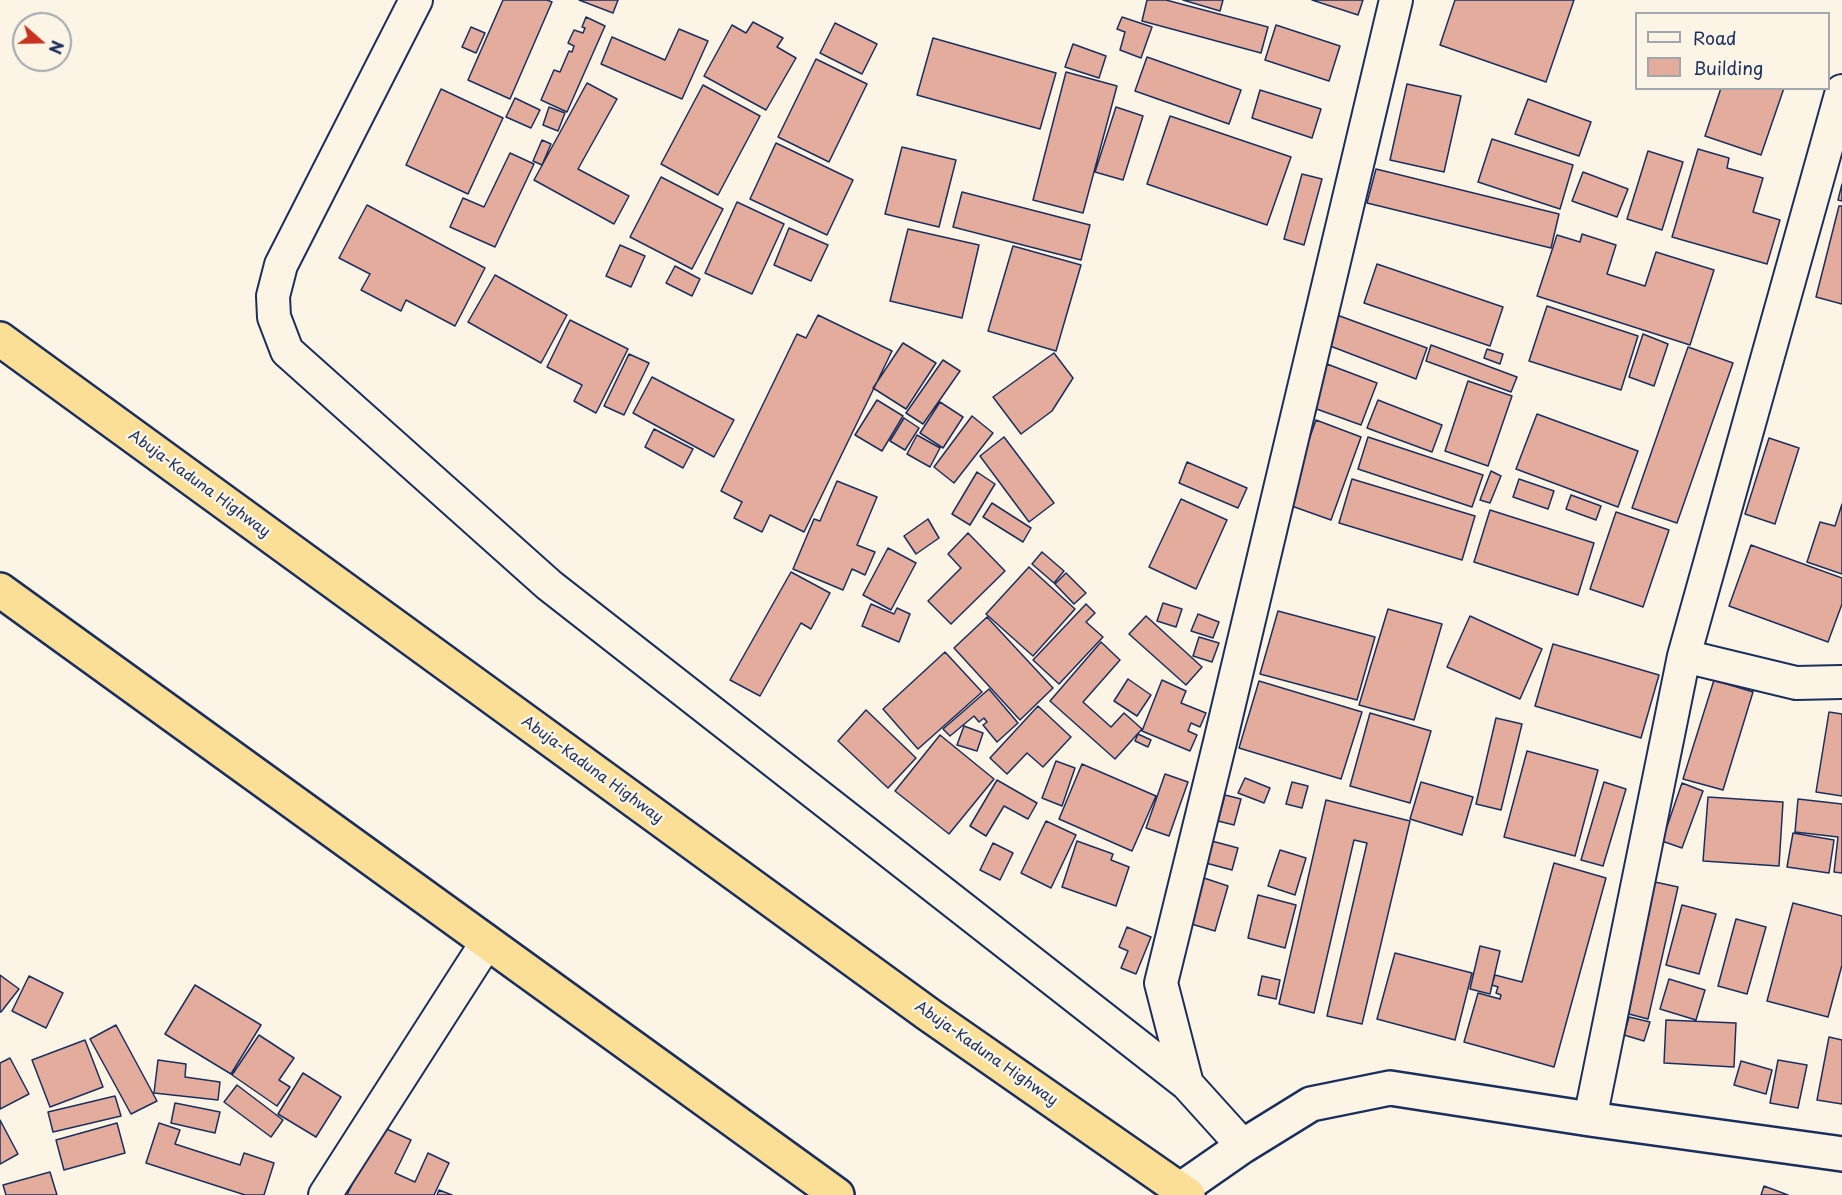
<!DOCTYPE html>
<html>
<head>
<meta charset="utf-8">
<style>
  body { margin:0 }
  #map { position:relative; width:1842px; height:1195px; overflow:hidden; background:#fcf5e5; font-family:"Playpen Sans",sans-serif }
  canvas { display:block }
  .legend { position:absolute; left:1635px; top:12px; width:195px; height:78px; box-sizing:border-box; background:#fcf5e5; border:2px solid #a2a6af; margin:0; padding:8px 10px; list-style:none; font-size:18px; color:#1b2f5e }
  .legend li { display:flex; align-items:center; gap:12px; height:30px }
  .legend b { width:30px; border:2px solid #a2a6af }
  .north { position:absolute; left:12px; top:12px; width:60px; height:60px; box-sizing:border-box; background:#fcf5e5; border:2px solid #a2a6af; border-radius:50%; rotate:110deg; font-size:16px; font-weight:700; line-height:24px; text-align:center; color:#1b2f5e }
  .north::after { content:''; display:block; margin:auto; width:21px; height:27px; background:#c8321e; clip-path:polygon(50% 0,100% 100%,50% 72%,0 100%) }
</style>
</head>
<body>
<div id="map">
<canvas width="1842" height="1195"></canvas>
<ul class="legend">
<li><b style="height:8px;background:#fcf5e5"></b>Road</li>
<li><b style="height:16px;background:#e4ac9d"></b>Building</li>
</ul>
<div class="north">N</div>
</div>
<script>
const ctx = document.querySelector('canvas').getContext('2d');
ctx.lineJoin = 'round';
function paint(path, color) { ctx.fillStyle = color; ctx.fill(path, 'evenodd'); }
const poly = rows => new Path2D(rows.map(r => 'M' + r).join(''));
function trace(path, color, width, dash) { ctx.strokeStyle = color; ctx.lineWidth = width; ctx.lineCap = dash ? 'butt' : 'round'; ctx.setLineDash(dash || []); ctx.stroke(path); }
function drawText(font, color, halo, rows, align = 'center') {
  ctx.font = font + ' "Playpen Sans",sans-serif'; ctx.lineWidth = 5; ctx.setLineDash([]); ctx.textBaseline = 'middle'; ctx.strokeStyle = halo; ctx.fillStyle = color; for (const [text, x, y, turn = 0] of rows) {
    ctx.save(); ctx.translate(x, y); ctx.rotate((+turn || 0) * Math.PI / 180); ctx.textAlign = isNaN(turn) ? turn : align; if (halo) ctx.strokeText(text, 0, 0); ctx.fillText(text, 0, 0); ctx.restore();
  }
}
const building = poly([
  [503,0,547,0,552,2,510,99,468,80,503,0],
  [579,0,618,0,613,13,579,0],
  [1147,0,1166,0,1268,27,1261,53,1142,21,1147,0],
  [1183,0,1223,0,1220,11,1183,0],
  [1312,0,1363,0,1358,15,1312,0],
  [1455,0,1574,0,1546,82,1440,45,1455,0],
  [586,17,605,26,567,112,541,100,554,70,560,72,569,51,572,52,574,46,568,43,574,30,583,33,585,28,582,27,586,17],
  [1122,17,1152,27,1141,58,1120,50,1125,32,1117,29,1122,17],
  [753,22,783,38,777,47,796,58,766,110,704,76,732,25,746,33,753,22],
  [835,23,877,44,862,74,820,53,835,23],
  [1276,25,1340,46,1329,81,1265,60,1276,25],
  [471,27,485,33,476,53,462,47,471,27],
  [679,29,708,41,682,99,601,64,612,37,665,60,679,29],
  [933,38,1056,73,1040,129,917,95,933,38],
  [1073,44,1106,56,1099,78,1065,67,1073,44],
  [1147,57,1241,90,1229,124,1135,91,1147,57],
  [816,59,867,84,829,162,778,137,816,59],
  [1066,72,1117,86,1083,213,1033,200,1066,72],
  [587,83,617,99,578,169,629,196,614,224,534,180,587,83],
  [1407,84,1461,96,1444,172,1390,160,1407,84],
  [703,85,760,116,718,195,661,164,703,85],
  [1721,88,1784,88,1761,155,1705,136,1721,88],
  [441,89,503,118,468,194,406,165,441,89],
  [1260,90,1321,109,1312,138,1252,118,1260,90],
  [515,98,540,110,531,128,506,117,515,98],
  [1528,99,1591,122,1579,156,1515,134,1528,99],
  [549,107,565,113,558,131,543,125,549,107],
  [1116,107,1143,116,1123,180,1095,172,1116,107],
  [1170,116,1291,157,1267,225,1147,184,1170,116],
  [1492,139,1573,165,1560,209,1478,182,1492,139],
  [542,140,551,144,542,165,533,161,542,140],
  [776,143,853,180,827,235,750,199,776,143],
  [902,147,956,160,939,227,885,214,902,147],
  [1698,149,1729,158,1727,168,1763,178,1753,212,1780,220,1767,264,1672,237,1698,149],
  [1648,151,1683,162,1662,230,1627,219,1648,151],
  [510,153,534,164,495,247,450,227,463,198,484,207,510,153],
  [1376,169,1559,214,1551,248,1367,203,1376,169],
  [1583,172,1628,189,1617,217,1572,201,1583,172],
  [1302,174,1322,179,1304,245,1284,239,1302,174],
  [661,177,723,209,692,269,630,237,661,177],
  [1842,184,1842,201,1838,200,1842,184],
  [962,192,1090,225,1081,260,953,227,962,192],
  [737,202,784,224,752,294,705,273,737,202],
  [367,205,485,268,455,326,406,300,401,311,361,290,370,274,339,258,367,205],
  [1839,206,1842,206,1842,304,1816,297,1839,206],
  [789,228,828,245,811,281,774,265,789,228],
  [908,229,979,245,962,318,890,301,908,229],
  [1582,234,1616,245,1607,274,1645,286,1656,252,1714,270,1690,345,1537,296,1557,235,1580,242,1582,234],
  [620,245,645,256,631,287,606,276,620,245],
  [1013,246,1081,265,1056,351,988,331,1013,246],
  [1377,264,1503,307,1490,346,1364,303,1377,264],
  [675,266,700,279,692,296,666,283,675,266],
  [495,275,567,315,541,363,468,322,495,275],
  [1547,306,1638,336,1621,390,1529,361,1547,306],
  [818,315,892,351,804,532,770,515,762,532,734,518,742,502,721,491,797,334,806,338,818,315],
  [1337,315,1427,348,1416,379,1325,344,1337,315],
  [570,320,628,349,596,413,574,401,582,385,547,367,570,320],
  [1643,334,1668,344,1654,386,1629,377,1643,334],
  [903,343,936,363,906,409,873,388,903,343],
  [1431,345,1517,377,1511,392,1426,361,1431,345],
  [1688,347,1733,363,1677,523,1632,508,1688,347],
  [1487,349,1503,354,1500,364,1484,358,1487,349],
  [1054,353,1073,378,1052,411,1021,434,993,397,1054,353],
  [629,354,649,363,624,415,604,406,629,354],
  [943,360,960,371,923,424,906,413,943,360],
  [1327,364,1377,383,1361,425,1311,407,1327,364],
  [652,377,734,420,714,457,633,413,652,377],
  [1468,381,1512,396,1488,466,1445,451,1468,381],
  [877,400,903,416,882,451,855,435,877,400],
  [1378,400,1442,425,1432,452,1367,428,1378,400],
  [940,402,963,417,943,448,920,433,940,402],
  [1537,414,1638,451,1618,507,1516,469,1537,414],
  [972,416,993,433,954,483,934,467,972,416],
  [904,418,919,428,905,450,890,441,904,418],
  [1316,420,1361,437,1331,520,1286,504,1316,420],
  [654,429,693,449,683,468,645,447,654,429],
  [917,435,940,448,930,467,907,454,917,435],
  [1004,437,1054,503,1029,522,980,456,1004,437],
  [1368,437,1483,475,1472,507,1358,469,1368,437],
  [1769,438,1799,448,1775,524,1745,514,1769,438],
  [1187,462,1247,488,1238,508,1179,483,1187,462],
  [1491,471,1501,476,1490,503,1480,500,1491,471],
  [977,472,995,484,970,525,952,514,977,472],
  [1352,479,1475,516,1462,560,1339,523,1352,479],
  [1519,479,1554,491,1548,509,1513,497,1519,479],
  [837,481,877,497,857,545,875,552,865,575,852,569,843,590,793,569,814,519,820,521,837,481],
  [1571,495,1601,506,1596,520,1566,509,1571,495],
  [1181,499,1227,520,1196,589,1149,567,1181,499],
  [992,503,1031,528,1023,542,983,517,992,503],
  [1842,504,1842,574,1807,562,1820,522,1835,526,1842,504],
  [1490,510,1594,543,1578,595,1474,562,1490,510],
  [1616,512,1669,530,1643,607,1590,589,1616,512],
  [928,519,939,538,916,554,904,536,928,519],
  [968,533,1005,571,951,624,928,601,961,568,948,554,968,533],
  [1751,545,1842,578,1842,604,1828,642,1729,606,1751,545],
  [888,548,916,563,891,610,863,595,888,548],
  [1042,552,1064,571,1054,583,1032,564,1042,552],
  [1029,567,1075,609,1033,656,986,614,1029,567],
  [791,572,830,593,811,629,801,623,760,696,730,680,791,572],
  [1066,573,1086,593,1074,604,1055,584,1066,573],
  [1163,603,1182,609,1176,627,1157,621,1163,603],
  [871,604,894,614,897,608,910,614,899,642,862,626,871,604],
  [1086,604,1095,613,1086,622,1103,637,1059,684,1033,660,1086,604],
  [1388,609,1442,624,1414,720,1359,705,1388,609],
  [1278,611,1375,637,1357,700,1260,674,1278,611],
  [1198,614,1219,622,1213,638,1191,631,1198,614],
  [1146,616,1202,667,1186,685,1129,634,1146,616],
  [1470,616,1542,649,1520,699,1447,667,1470,616],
  [987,617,1053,688,1020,720,954,648,987,617],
  [1199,637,1219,643,1212,662,1193,656,1199,637],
  [1101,642,1120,660,1083,702,1111,727,1124,713,1142,729,1115,759,1050,701,1101,642],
  [1553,644,1659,675,1641,738,1535,706,1553,644],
  [945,652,982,692,918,749,883,709,945,652],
  [1128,679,1151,695,1137,716,1114,701,1128,679],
  [1162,680,1186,691,1181,703,1206,713,1200,727,1191,723,1188,731,1197,735,1190,751,1142,731,1162,680],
  [1714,680,1753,692,1723,790,1683,779,1714,680],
  [1259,681,1362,712,1341,779,1239,748,1259,681],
  [989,689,1018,723,997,742,983,725,987,722,984,718,979,722,974,716,950,736,943,729,989,689],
  [1038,706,1071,737,1043,767,1027,753,1007,774,990,758,1038,706],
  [866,710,916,758,888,788,838,741,866,710],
  [1829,712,1842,714,1842,796,1816,792,1829,712],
  [1370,713,1431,731,1410,803,1350,786,1370,713],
  [1496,718,1522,724,1501,810,1476,804,1496,718],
  [964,726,983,733,977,751,957,745,964,726],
  [1138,734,1151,740,1148,747,1135,741,1138,734],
  [940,735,994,779,949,834,895,791,940,735],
  [1527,751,1598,770,1575,856,1504,837,1527,751],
  [1056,761,1075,768,1062,806,1042,798,1056,761],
  [1082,764,1156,796,1132,851,1059,819,1082,764],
  [1165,774,1188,782,1169,836,1146,828,1165,774],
  [1245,778,1270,788,1264,803,1238,793,1245,778],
  [997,780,1037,803,1028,819,1004,806,986,836,970,826,997,780],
  [1292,782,1308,786,1302,808,1286,804,1292,782],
  [1421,782,1473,797,1462,835,1410,819,1421,782],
  [1604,782,1626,789,1603,866,1581,860,1604,782],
  [1682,783,1703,791,1682,848,1662,841,1682,783],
  [1225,795,1241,799,1234,825,1218,821,1225,795],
  [1708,797,1783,802,1779,866,1703,861,1708,797],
  [1798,799,1842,804,1842,873,1834,872,1838,837,1795,832,1798,799],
  [1326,800,1410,821,1362,1024,1327,1016,1367,843,1354,840,1314,1013,1279,1004,1326,800],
  [1046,821,1076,835,1051,888,1021,873,1046,821],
  [1793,833,1834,840,1829,873,1787,867,1793,833],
  [1208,840,1238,848,1232,870,1202,862,1208,840],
  [1077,841,1113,854,1111,860,1129,867,1116,906,1062,887,1077,841],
  [993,843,1013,853,1000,880,980,870,993,843],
  [1280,850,1306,858,1295,895,1268,886,1280,850],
  [1554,863,1606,878,1554,1067,1464,1042,1478,993,1500,999,1501,995,1496,993,1498,987,1492,985,1495,975,1522,982,1554,863],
  [1201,877,1228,886,1215,931,1188,923,1201,877],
  [1655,882,1678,887,1648,1019,1625,1013,1655,882],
  [1258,895,1296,905,1285,948,1248,938,1258,895],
  [1793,903,1842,916,1842,965,1828,1017,1767,1001,1793,903],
  [1682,905,1716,914,1699,974,1666,965,1682,905],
  [1736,919,1766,927,1747,994,1718,986,1736,919],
  [1127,927,1151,937,1136,974,1121,968,1128,951,1119,947,1127,927],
  [1480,946,1500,951,1490,994,1470,989,1480,946],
  [1395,953,1472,973,1455,1040,1377,1019,1395,953],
  [0,975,19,989,1,1012,0,1012,0,975],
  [29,976,63,993,46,1028,12,1011,29,976],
  [1262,976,1280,980,1276,999,1258,995,1262,976],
  [1669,979,1705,990,1696,1020,1660,1009,1669,979],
  [195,985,261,1025,231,1074,165,1034,195,985],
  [1629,1017,1650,1022,1644,1041,1624,1035,1629,1017],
  [1666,1020,1736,1023,1734,1067,1664,1063,1666,1020],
  [116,1025,157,1101,131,1114,90,1039,116,1025],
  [259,1035,294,1058,279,1080,290,1087,277,1106,232,1075,259,1035],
  [1829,1037,1842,1040,1842,1104,1817,1100,1829,1037],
  [85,1040,103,1087,50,1107,32,1060,85,1040],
  [10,1058,29,1094,0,1109,0,1063,10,1058],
  [158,1060,186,1064,185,1077,220,1082,218,1100,154,1093,158,1060],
  [1778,1060,1807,1065,1798,1108,1770,1103,1778,1060],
  [1741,1061,1772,1070,1766,1094,1734,1085,1741,1061],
  [303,1073,341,1097,316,1137,278,1114,303,1073],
  [237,1085,283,1120,271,1137,224,1102,237,1085],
  [115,1096,121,1116,53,1132,48,1112,115,1096],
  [175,1103,220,1112,215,1133,171,1123,175,1103],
  [0,1120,18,1154,0,1164,0,1120],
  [117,1123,125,1153,64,1170,56,1140,117,1123],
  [159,1123,180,1130,175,1144,240,1165,244,1153,274,1163,264,1195,245,1195,146,1163,159,1123],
  [380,1126,411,1140,395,1173,415,1182,428,1153,449,1163,434,1195,347,1195,380,1126],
  [50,1172,57,1195,6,1195,3,1185,50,1172],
  [1764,1186,1788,1195,1761,1195,1764,1186],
  [439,1190,452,1195,437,1195,439,1190]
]);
paint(building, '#e4ac9d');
trace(building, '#1b2f5e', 1.5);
const street = poly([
  [416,0,281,265,273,296,274,317,287,351,549,585,1187,1084,1243,1146],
  [1684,656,1796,683,1842,682],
  [1187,1084,1161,983,1220,742,1396,0],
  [1590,1119,1684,656,1842,91],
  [325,1195,487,942]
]);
const secondary = poly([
  [1181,1189,1243,1146,1311,1104,1390,1088,1590,1119,1842,1154]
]);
const highway = poly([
  [0,339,928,1014,1188,1195],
  [0,590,837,1195]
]);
trace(street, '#1b2f5e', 36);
trace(secondary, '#1b2f5e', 38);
trace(highway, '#1b2f5e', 38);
trace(street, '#fcf5e5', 32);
trace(secondary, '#fcf5e5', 33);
trace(highway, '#fbdf96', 33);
drawText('15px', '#1b2f5e', '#fcf5e5', [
  ["Abuja-Kaduna Highway",199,484,36],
  ["Abuja-Kaduna Highway",592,770,36],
  ["Abuja-Kaduna Highway",986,1054,35]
]);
</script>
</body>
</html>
